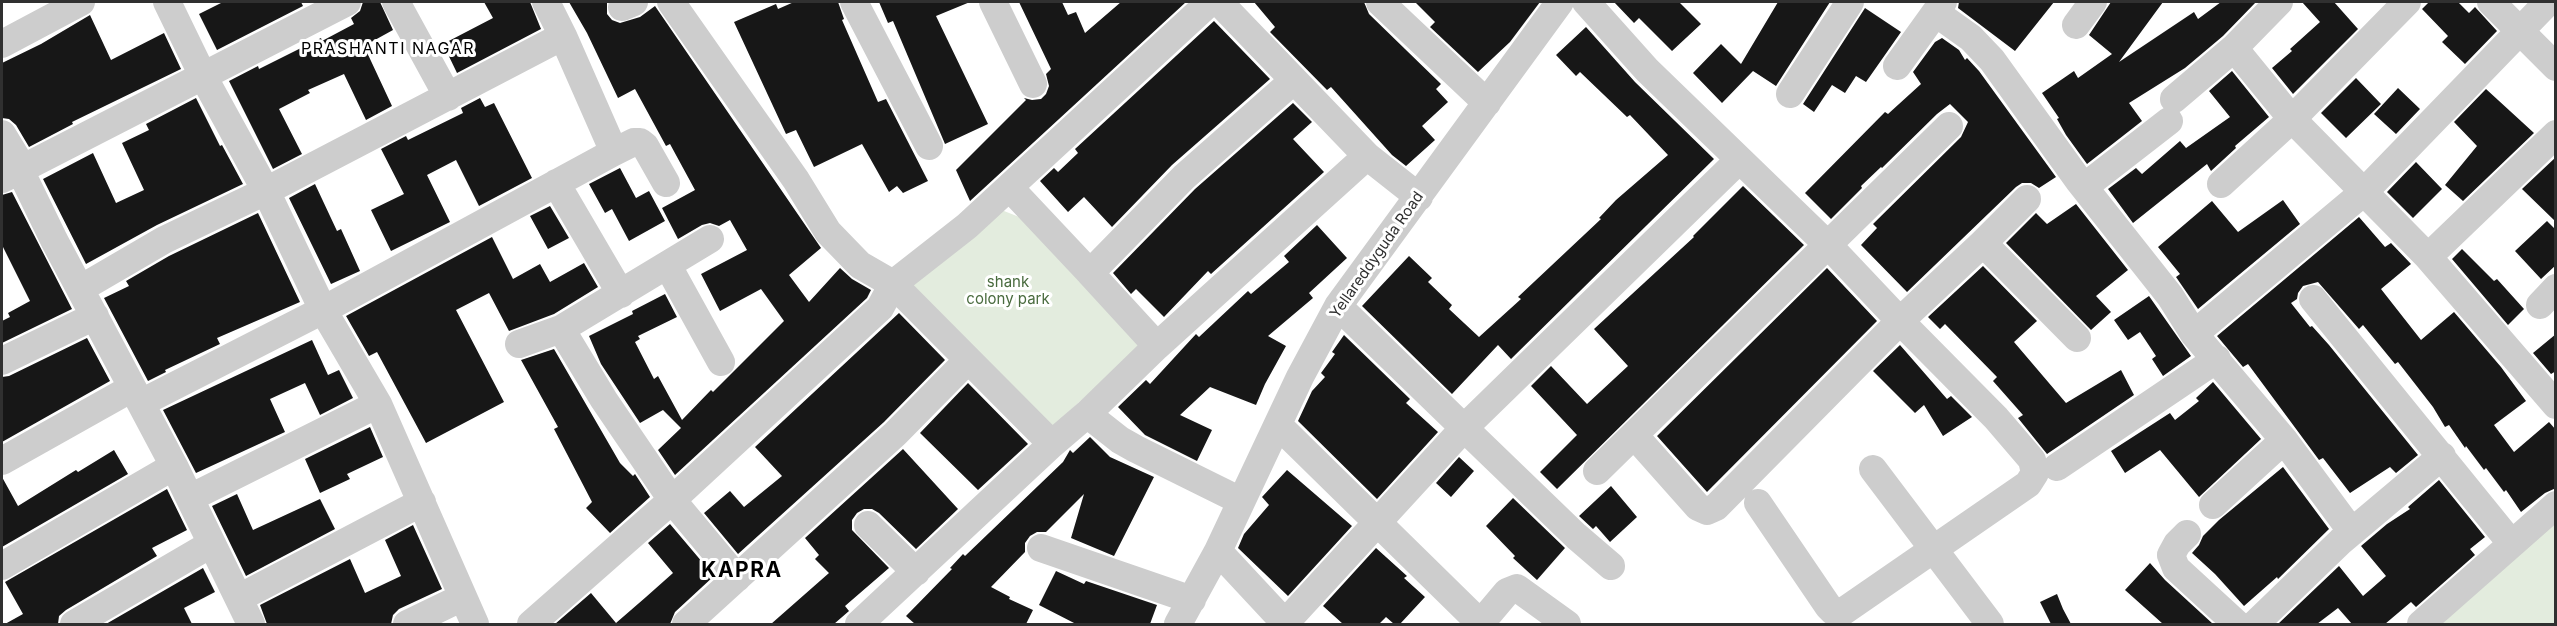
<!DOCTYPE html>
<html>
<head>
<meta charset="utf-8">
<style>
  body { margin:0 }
  #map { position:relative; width:2557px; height:626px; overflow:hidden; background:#fff; font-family:Inter,sans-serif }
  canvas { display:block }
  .frame { position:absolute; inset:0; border:3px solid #303030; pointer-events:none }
</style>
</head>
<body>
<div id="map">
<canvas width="2557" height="626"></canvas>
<div class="frame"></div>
</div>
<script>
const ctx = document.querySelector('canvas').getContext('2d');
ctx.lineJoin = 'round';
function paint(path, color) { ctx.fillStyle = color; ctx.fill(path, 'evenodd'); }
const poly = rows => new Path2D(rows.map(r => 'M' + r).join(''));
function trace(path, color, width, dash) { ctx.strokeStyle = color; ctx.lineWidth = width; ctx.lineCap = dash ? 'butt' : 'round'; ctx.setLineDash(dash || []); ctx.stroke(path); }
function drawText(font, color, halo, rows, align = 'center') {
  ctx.font = font + ' Inter,sans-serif'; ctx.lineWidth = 6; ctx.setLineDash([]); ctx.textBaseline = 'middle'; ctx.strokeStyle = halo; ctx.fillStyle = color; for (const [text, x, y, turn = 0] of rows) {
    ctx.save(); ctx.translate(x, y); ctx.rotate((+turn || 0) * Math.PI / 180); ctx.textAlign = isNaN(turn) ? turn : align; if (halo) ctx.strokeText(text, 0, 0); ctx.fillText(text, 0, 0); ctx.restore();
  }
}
paint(poly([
  [999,209,1047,228,1150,338,1053,426,893,284],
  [2555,516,2555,624,2442,624]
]), '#e3ecde');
paint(poly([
  [223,2,301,2,303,6,217,50,199,14],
  [363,2,380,2,393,30,364,46,392,106,366,120,344,74,308,90,310,93,279,109,302,154,273,169,229,81,258,66,259,69,321,38,322,41,354,24,351,18,360,11],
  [484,2,530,2,541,29,457,73,443,44,493,18],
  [569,2,607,2,607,14,612,20,620,23,640,17,655,6,821,248,789,275,809,302,840,268,852,279,871,290,867,298,675,475,658,450,681,428,663,410,640,423,601,364,589,336,633,314,632,311,665,294,677,317,638,336,640,339,635,342,654,379,658,376,682,420,711,390,713,392,784,321,761,289,720,311,701,274,747,250,730,220,719,226,710,223,702,225,678,239,662,208,695,190,670,144,666,146,635,89,618,98,587,33],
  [794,2,838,2,844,19,842,20,878,102,886,99,928,181,903,193,897,186,889,192,862,144,814,167,796,130,786,134,734,22,776,4,778,9],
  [879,2,970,2,936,16,988,124,945,144,893,21,888,23],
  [1019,2,1062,2,1068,15,1076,12,1085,33,1121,2,1186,2,970,201,956,170,1026,100,1024,98,1032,100,1041,99,1046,94,1049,86,1046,74,1051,69],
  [1254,2,1364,2,1369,14,1441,84,1436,89,1448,102,1422,126,1435,140,1406,166,1392,155,1331,87,1327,90,1270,32,1275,27],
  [1415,2,1540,2,1510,42,1478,72,1430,27,1435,22],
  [1614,2,1679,2,1701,24,1672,51,1639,18,1634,23],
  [1778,2,1830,2,1776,86,1753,71,1722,103,1693,73,1721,44,1741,64],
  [1959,2,2054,2,2015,51,1958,8],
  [2111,2,2163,2,2119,62,2194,12,2198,19,2221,2,2256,2,2223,36,2185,68,2129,103,2142,121,2087,164,2066,135,2057,119,2059,118,2042,93,2074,71,2078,78,2112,54,2089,35],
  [2302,2,2334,2,2358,29,2293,94,2272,68,2292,51,2290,49,2320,22],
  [2429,2,2458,2,2469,13,2475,7,2497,31,2465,64,2442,42,2448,36,2422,9],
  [1865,8,1901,32,1866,82,1856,76,1845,93,1832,85,1814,112,1803,104],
  [90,15,111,60,164,33,181,69,72,122,73,124,29,147,16,125,9,119,2,118,2,63,41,44],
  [1214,21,1270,79,1172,165,1112,227,1084,197,1068,212,1040,181,1054,168,1058,172,1078,153,1075,149],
  [1586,27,1635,82,1714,159,1511,359,1498,345,1452,394,1362,306,1409,256,1432,278,1428,282,1452,305,1449,309,1479,337,1521,299,1518,297,1601,219,1599,218,1616,200,1668,155,1630,115,1627,117,1580,72,1576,76,1556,55],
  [1942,38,1959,50,1965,60,1967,58,1979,71,2056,177,2039,188,2031,183,2022,183,2016,187,1907,292,1861,245,1877,228,1873,224,1961,137,1968,122,1950,104,1937,114,1882,168,1881,167,1861,186,1862,188,1831,219,1805,193,1885,112,1888,114,1921,84,1913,72,1935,42],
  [2232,71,2269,117,2235,146,2236,148,2211,171,2207,164,2133,223,2108,189,2136,168,2142,174,2180,141,2186,148,2230,117,2209,91],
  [2356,78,2381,104,2346,138,2321,113],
  [2398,88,2420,109,2396,134,2374,114],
  [2486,89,2534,133,2463,201,2445,185,2477,146,2454,122],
  [196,98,220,146,222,145,243,184,157,225,86,264,43,179,93,153,116,203,144,190,122,143,149,130,146,124],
  [480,98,485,107,494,103,532,178,479,206,456,160,427,175,450,222,391,251,371,210,404,194,381,149,406,136,408,140,463,113,461,108],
  [1293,103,1312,122,1293,139,1324,172,1211,274,1208,271,1164,317,1136,289,1131,294,1113,273,1195,189],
  [2556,157,2556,222,2522,189],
  [2416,162,2442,189,2413,218,2387,192],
  [620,168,636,198,649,191,665,221,629,241,612,209,605,213,589,184],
  [315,184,337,231,341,229,360,271,331,284,289,198],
  [1743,186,1804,245,1557,489,1540,472,1577,435,1531,386,1551,366,1587,404,1628,366,1594,329,1694,237,1693,236],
  [12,192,72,309,2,343,2,321,10,317,8,313,30,301,2,245,2,195],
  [2283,200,2300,224,2198,309,2176,277,2180,274,2158,247,2212,201,2238,232],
  [2076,204,2128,270,2096,296,2111,312,2091,330,2006,243,2036,213,2047,224],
  [550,206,569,238,548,249,530,216],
  [258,213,300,302,217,338,220,344,165,370,166,372,148,381,104,298,129,286,126,281,169,256],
  [2359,217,2385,247,2391,243,2411,264,2381,289,2421,340,2454,312,2501,367,2526,401,2494,425,2514,452,2549,422,2556,430,2556,488,2545,493,2521,512,2506,490,2504,492,2486,468,2484,470,2466,446,2465,448,2449,425,2445,427,2433,407,2398,362,2395,364,2363,325,2359,329,2318,282,2303,286,2298,293,2297,299,2291,303,2310,327,2312,326,2329,345,2418,455,2396,473,2390,467,2350,493,2323,458,2319,460,2248,364,2243,367,2217,336],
  [2547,221,2556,230,2556,265,2541,279,2515,251],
  [1317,225,1347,258,1309,293,1313,298,1268,336,1286,346,1265,384,1256,405,1210,387,1180,415,1212,430,1197,461,1145,435,1118,407,1146,380,1150,384,1196,334,1199,337,1248,291,1251,294,1289,262,1284,256],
  [492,237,513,279,540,264,550,282,584,263,598,287,554,314,509,331,489,293,456,310,504,402,426,443,377,352,369,356,346,316],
  [2462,249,2494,281,2497,279,2524,309,2508,325,2452,259],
  [1983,266,2037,321,2014,342,2066,403,2121,370,2134,395,2047,454,2018,418,2023,415,1993,381,1997,377,1945,324,1940,329,1928,317],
  [1827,268,1877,321,1707,492,1657,436],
  [2149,296,2191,356,2163,376,2152,359,2156,356,2140,332,2128,340,2114,320],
  [899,313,945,360,884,422,738,554,704,513,730,491,744,507,782,476,755,447],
  [2556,334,2556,371,2551,374,2533,353],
  [1344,335,1410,399,1406,403,1438,432,1377,499,1298,421,1312,391,1325,377,1321,373,1335,354,1332,352],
  [87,338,110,381,2,442,2,377,9,376],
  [312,340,328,375,339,370,353,398,320,415,305,383,270,399,285,432,196,473,163,410],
  [1900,345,1947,399,1951,396,1972,417,1943,436,1924,405,1915,413,1873,371],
  [554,349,620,463,633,476,635,474,650,497,610,533,586,508,592,502,554,429,558,427,521,360],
  [2213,382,2261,439,2199,497,2160,450,2125,473,2111,451,2170,413,2175,420,2199,401,2196,398],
  [968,383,1028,444,978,490,920,433],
  [370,427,383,457,347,474,350,479,320,493,305,459],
  [1090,437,1110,457,1154,477,1114,556,1071,538,1084,494,1046,532,1037,532,1030,536,1025,543,1025,552,991,587,1010,597,1009,599,1033,610,1026,624,915,624,906,616,952,569,950,568,963,554,965,556,1063,462,1070,450,1073,453],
  [903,449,958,509,916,549,879,513,872,509,864,509,857,513,852,520,852,530,889,568,845,606,849,611,834,624,771,624,829,573,815,559,819,555,805,538],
  [114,450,128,474,2,547,2,477,18,506,76,470,78,472],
  [1459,457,1474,471,1451,497,1436,483],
  [2283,467,2329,529,2278,579,2277,577,2244,606,2215,574,2192,553,2199,545,2203,536,2219,520],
  [1287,470,1352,526,1288,596,1238,548,1244,534,1269,505,1262,497],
  [2439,480,2485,537,2470,549,2475,555,2416,607,2411,602,2385,624,2352,624,2338,608,2317,624,2278,624,2339,566,2363,596,2386,576,2361,546,2387,524,2410,509,2408,507],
  [1611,486,1637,517,1610,542,1596,526,1593,529,1579,516],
  [167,489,187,530,152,548,157,556,66,610,59,616,58,624,5,624,23,614,5,582],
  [237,494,253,530,320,499,335,529,246,576,212,506],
  [1513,498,1565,548,1537,580,1513,558,1515,556,1486,526],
  [670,524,714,576,675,612,670,624,555,624,591,593,616,623,646,597,673,573,648,543],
  [413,525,442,589,399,609,393,615,391,624,267,624,260,605,350,559,365,593,401,576,385,540],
  [1376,548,1407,576,1404,578,1425,597,1400,624,1394,624,1386,617,1379,624,1343,624,1323,606],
  [2150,563,2165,580,2213,624,2163,624,2125,590],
  [203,568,215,592,184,608,192,624,106,624],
  [1056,571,1084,584,1086,581,1157,605,1150,624,1076,624,1039,605],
  [2057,594,2063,609,2071,624,2051,624,2040,602]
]), '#171717');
trace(poly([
  [167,2,203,76,266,191,323,310,378,404,475,624],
  [396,2,448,97],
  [546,2,563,36],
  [671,2,796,180,828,232,860,265,893,284,1052,444,1087,414,1120,440,1136,449,1241,501],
  [854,2,929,146],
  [993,2,1033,84],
  [1219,2,1367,156,1419,197],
  [1380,2,1487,103],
  [1586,2,1647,70,1831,248,1900,321,1983,243,2077,338],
  [2407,2,2292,119,2428,257,2556,405],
  [2491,2,2556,67],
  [622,7,634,2],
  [1936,13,1971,38,1992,60,2079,181,2170,296,2194,334,2284,440,2352,532],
  [2076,25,2093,2],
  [2,44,81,2],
  [1897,66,1943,2],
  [1294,80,1184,177,1090,273,1157,346,1367,156],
  [1790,94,1850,2],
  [2174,99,2234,48],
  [2,134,16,157,20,170,54,240,174,466,251,624],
  [2,179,347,2],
  [556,183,621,294],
  [2221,184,2292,119,2234,48,2279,2],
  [2084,187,2169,121],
  [1010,188,1090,273],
  [1983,243,2027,199],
  [2428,257,2556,134],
  [668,266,721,362],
  [80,289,164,240,266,191,563,36,614,152,634,142,640,142,645,146,666,183],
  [2313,299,2511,543],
  [2540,305,2556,288],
  [561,329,604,400,672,500,737,578],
  [2194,334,2365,191,2548,2],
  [519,344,561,329,710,239],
  [2,361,95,316],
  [141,403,323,310,614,152],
  [1087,414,1157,346],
  [1278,425,1481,624],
  [1634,435,1698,507,1707,511,1716,507,1900,321,1996,418,2032,460,2035,473,2028,484,1841,613,1834,612,1828,606,1758,503],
  [2,461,132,388],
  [2057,467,2217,359],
  [1873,469,1990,624],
  [1597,471,1949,126],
  [190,498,378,404],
  [2213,505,2284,440],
  [868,525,916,572],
  [2187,534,2177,544,2171,555,2176,568,2237,624],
  [1041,548,1192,600],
  [1218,551,1286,624],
  [2,566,174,466],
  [1611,566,1576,536,1464,428,1739,160],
  [239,598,422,502],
  [1285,623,1464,428,1338,306],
  [74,624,211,544],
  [407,624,463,597],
  [531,624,672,500,880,308,893,284,967,226,1210,2],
  [686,624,895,434,968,360],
  [859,624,1052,444],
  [1178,624,1218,551,1300,377,1338,306,1560,2],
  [1480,624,1507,592,1517,588,1567,624],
  [2255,624,2341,541,2442,456],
  [2421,624,2556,505]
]), '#cdcdcd', 28);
drawText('15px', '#303030', '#fff', [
  ["Yellareddyguda Road",1377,255,-55]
]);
drawText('15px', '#496b3e', '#fff', [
  ["shank",1008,282],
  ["colony park",1008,299]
]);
ctx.letterSpacing = '1.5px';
drawText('16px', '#000', '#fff', [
  ["PRASHANTI NAGAR",388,49]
]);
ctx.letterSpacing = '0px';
ctx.letterSpacing = '1.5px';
drawText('bold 21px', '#000', '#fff', [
  ["KAPRA",742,571]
]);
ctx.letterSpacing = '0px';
</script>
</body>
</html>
